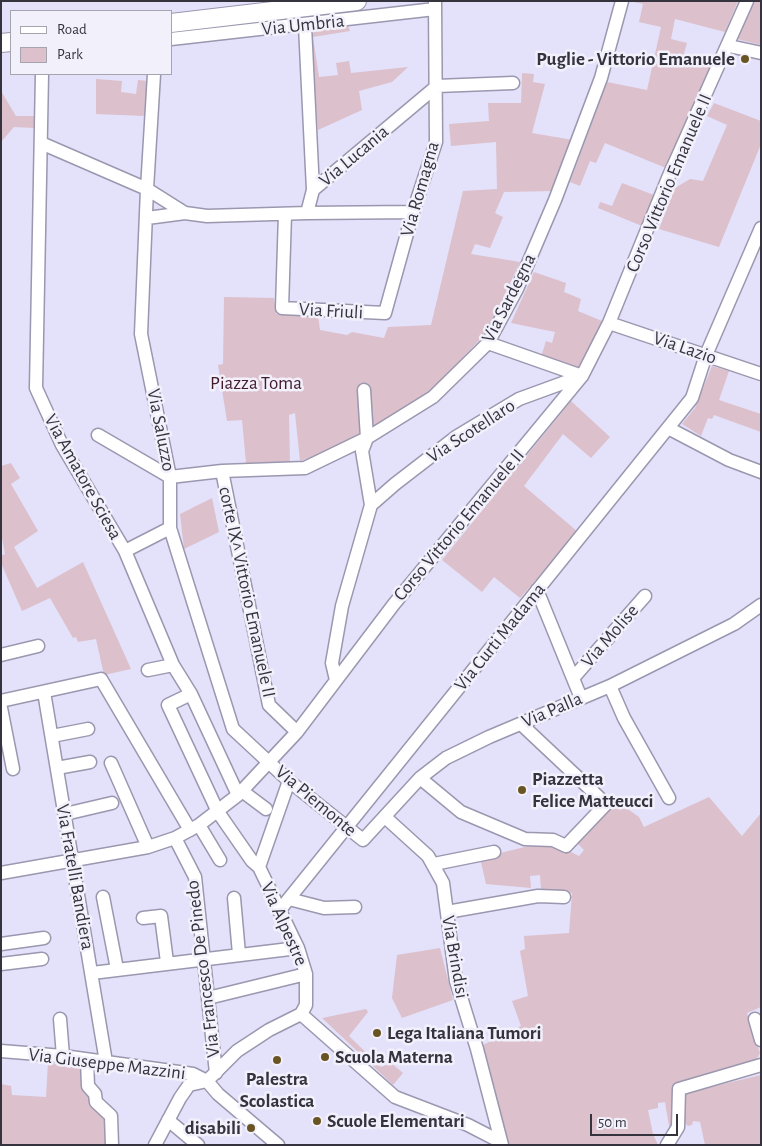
<!DOCTYPE html>
<html>
<head>
<meta charset="utf-8">
<style>
  body { margin:0 }
  #map { position:relative; width:762px; height:1146px; overflow:hidden; background:#e4e1fb; font-family:"Alegreya Sans",sans-serif }
  canvas { display:block }
  .frame { position:absolute; inset:0; border:2px solid #35343e; pointer-events:none }
  .legend { position:absolute; left:10px; top:10px; width:162px; height:65px; box-sizing:border-box; background:#f2f1fb; border:1px solid #a6a5af; margin:0; padding:6px 9px; list-style:none; font-size:15px; color:#35343e }
  .legend li { display:flex; align-items:center; gap:10px; height:25px }
  .legend b { width:25px; border:1px solid #a6a5af }
  .scale { position:absolute; left:590px; top:1114px; width:88px; height:22px; box-sizing:border-box; border:2px solid #35343e; border-top:0; padding-left:6px; font-size:15px; line-height:18px; white-space:nowrap; color:#35343e; -webkit-text-stroke:4px #f2f1fb; paint-order:stroke }
</style>
</head>
<body>
<div id="map">
<canvas width="762" height="1146"></canvas>
<div class="frame"></div>
<ul class="legend">
<li><b style="height:6px;background:#fff"></b>Road</li>
<li><b style="height:14px;background:#dcc0cb"></b>Park</li>
</ul>
<div class="scale">50 m</div>
</div>
<script>
const ctx = document.querySelector('canvas').getContext('2d');
ctx.lineJoin = 'round';
function paint(path, color) { ctx.fillStyle = color; ctx.fill(path, 'evenodd'); }
const poly = rows => new Path2D(rows.map(r => 'M' + r).join(''));
function trace(path, color, width, dash) { ctx.strokeStyle = color; ctx.lineWidth = width; ctx.lineCap = dash ? 'butt' : 'round'; ctx.setLineDash(dash || []); ctx.stroke(path); }
function drawText(font, color, halo, rows, align = 'center') {
  ctx.font = font + ' "Alegreya Sans",sans-serif'; ctx.lineWidth = 5; ctx.setLineDash([]); ctx.textBaseline = 'middle'; ctx.strokeStyle = halo; ctx.fillStyle = color; for (const [text, x, y, turn = 0] of rows) {
    ctx.save(); ctx.translate(x, y); ctx.rotate((+turn || 0) * Math.PI / 180); ctx.textAlign = isNaN(turn) ? turn : align; if (halo) ctx.strokeText(text, 0, 0); ctx.fillText(text, 0, 0); ctx.restore();
  }
}
paint(poly([
  [629,1,738,1,725,32,675,19,671,39,687,43,682,60,710,67,666,168,605,143,596,163,590,161,580,186,570,182,607,82,647,90,661,27,639,22,643,4],
  [754,1,761,2,761,45,737,39],
  [348,26,350,31,313,37,319,77,338,75,336,63,349,61,351,73,408,67,392,82,359,91,362,110,318,130,310,30],
  [522,73,534,74,533,82,545,84,532,133,573,140,553,191,504,192,495,213,503,217,490,248,475,244,471,254,520,262,488,331,428,394,371,429,371,387,360,383,360,435,327,452,300,461,295,413,289,415,290,462,246,463,242,420,227,421,218,365,223,364,224,297,274,298,276,314,318,316,320,330,347,335,352,332,384,338,388,327,431,325,463,191,497,189,496,142,451,146,449,124,489,121,488,103,521,103],
  [96,79,122,81,121,92,136,94,138,80,148,81,145,116,96,114],
  [1,91,16,116,35,116,34,128,14,127,1,142],
  [714,103,761,121,761,144,719,247,659,229,675,188,690,179,703,181,727,125,707,116],
  [622,183,654,195,642,226,598,208,600,202,612,206],
  [534,272,566,283,564,292,581,299,578,311,602,321,581,369,541,357,546,341,552,343,555,332,511,323],
  [712,366,729,371,719,400,761,414,761,432,714,415,712,419,708,418,701,436,682,424,695,408],
  [571,401,610,437,591,458,563,434,524,486,578,532,520,598,494,577,482,592,442,560],
  [11,463,20,478,11,484,38,531,14,547,37,588,83,562,131,669,104,675,96,639,78,642,76,637,73,638,50,598,22,611,1,563,1,556,5,554,1,533,1,466],
  [212,498,219,532,184,549,180,514],
  [709,797,742,836,761,813,761,1007,747,1013,760,1053,756,1060,673,1086,674,1122,670,1132,665,1102,658,1103,658,1108,648,1110,653,1134,658,1145,509,1145,483,1045,521,1026,512,1001,528,996,520,951,525,949,524,936,569,933,572,893,541,889,540,875,530,876,531,888,486,884,480,858,541,843,559,846,579,856,584,850,577,843,605,812,618,802,639,817,644,827],
  [440,948,453,1000,402,1018,392,998,397,955],
  [366,1009,368,1012,349,1036,381,1067,391,1063,403,1073,393,1085,322,1018],
  [48,1062,83,1069,108,1119,107,1145,1,1145,1,1084,11,1086,12,1095,46,1097],
  [761,1075,761,1145,705,1145,700,1122,693,1121,692,1125,688,1126,683,1121,685,1093]
]), '#dcc0cb');
const street = poly([
  [305,26,313,190],
  [171,39,435,9],
  [729,46,761,53],
  [42,74,36,388,62,445,125,551,173,665,191,694,238,795],
  [154,74,147,189,141,334,170,477,170,528,233,729,289,781,363,840,420,778,446,758,489,737,610,686,734,624,761,605],
  [41,143,147,189,185,213],
  [307,213,413,212],
  [285,214,282,308,385,313,413,212,436,142,435,1],
  [147,218,185,213,207,216,307,213,313,190,437,86,513,83],
  [609,323,761,374],
  [488,343,582,376],
  [668,428,729,460,761,472],
  [98,435,170,477],
  [222,471,269,705,297,732],
  [170,477,222,471,305,468,367,438,433,397,488,343,517,289,555,200,601,78,622,1],
  [371,505,395,484,456,437,519,399,582,376],
  [125,551,170,528],
  [537,590,581,698],
  [1,655,38,646],
  [148,670,173,665],
  [574,677,645,596],
  [336,680,332,663,342,606,371,505,362,451,367,438,364,390],
  [610,686,624,718,669,798],
  [44,692,106,1062],
  [191,694,168,705,218,812,252,861,259,867],
  [1,701,101,679,190,830],
  [1,708,13,769],
  [52,736,88,729],
  [111,763,148,847],
  [57,768,90,762],
  [420,778,461,812,525,839,553,840,566,846,606,804,521,724],
  [242,791,266,809],
  [65,814,112,803],
  [385,817,428,856,443,883,456,981,477,1049,502,1145],
  [199,825,220,860],
  [175,838,195,877,216,1073],
  [434,864,494,852],
  [1,873,148,847,175,838,199,825,238,795,297,732,394,604,582,376,609,323,668,178,747,1],
  [103,897,117,969],
  [234,898,239,954],
  [289,899,324,908,355,907],
  [279,911,692,398,706,355,761,228],
  [447,912,538,896,564,897],
  [143,918,161,916,167,962],
  [1,944,44,938],
  [1,964,42,959],
  [92,973,298,948],
  [208,998,306,974],
  [301,1014,395,1097,468,1125,501,1142],
  [60,1019,63,1056],
  [755,1019,761,1040],
  [1,1051,63,1056,193,1074,207,1081,218,1094,278,1145],
  [87,1060,88,1086,95,1094,96,1102,111,1116,112,1145],
  [168,1120,198,1145],
  [155,1145,180,1098,189,1085,207,1081,237,1051,269,1030,301,1014,306,1005,306,974,298,948,259,867,289,781],
  [667,1145,678,1127,679,1089,761,1065]
]);
const secondary = poly([
  [171,23,357,1],
  [1,43,11,42]
]);
trace(street, '#9a97af', 15);
trace(secondary, '#9a97af', 20);
trace(street, '#fff', 12);
trace(secondary, '#fff', 18);
for (const [x, y, r, color] of [
  [745,59,5,"#695423"],
  [522,790,5,"#695423"],
  [377,1033,5,"#695423"],
  [325,1057,5,"#695423"],
  [277,1060,5,"#695423"],
  [317,1121,5,"#695423"],
  [251,1128,5,"#695423"]
]) { const dot = new Path2D(); dot.arc(x, y, r, 0, 2 * Math.PI); ctx.fillStyle = color; ctx.fill(dot); trace(dot, '#f2f1fb', 2); }
drawText('19px', '#35343e', '#f2f1fb', [
  ["Via Umbria",303,25,-6],
  ["Via Lucania",354,156,-40],
  ["Corso Vittorio Emanuele II",669,183,-67],
  ["Via Romagna",420,189,-74],
  ["Via Sardegna",509,298,-63],
  ["Via Friuli",331,311,3],
  ["Via Lazio",685,348,19],
  ["Via Saluzzo",161,430,79],
  ["Via Scotellaro",471,431,-33],
  ["Via Amatore Sciesa",83,477,61],
  ["Corso Vittorio Emanuele II",459,525,-50],
  ["corte IX^ Vittorio Emanuele II",247,592,78],
  ["Via Molise",610,636,-49],
  ["Via Curti Madama",500,637,-51],
  ["Via Palla",552,710,-23],
  ["Via Piemonte",316,801,40],
  ["Via Fratelli Bandiera",75,877,80],
  ["Via Alpestre",284,924,66],
  ["Via Brindisi",455,957,80],
  ["Via Francesco De Pinedo",203,969,-97],
  ["Via Giuseppe Mazzini",107,1064,7]
]);
drawText('bold 19px', '#35343e', '#f2f1fb', [
  ["Puglie - Vittorio Emanuele",735,59,"right"],
  ["Piazzetta",532,779],
  ["Felice Matteucci",532,801],
  ["Lega Italiana Tumori",387,1033],
  ["Scuola Materna",335,1057],
  ["Palestra",277,1079,"center"],
  ["Scolastica",277,1101,"center"],
  ["Scuole Elementari",327,1121],
  ["disabili",241,1128,"right"]
], 'left');
drawText('19px', '#42192d', '#f2f1fb', [
  ["Piazza Toma",256,383]
]);
</script>
</body>
</html>
